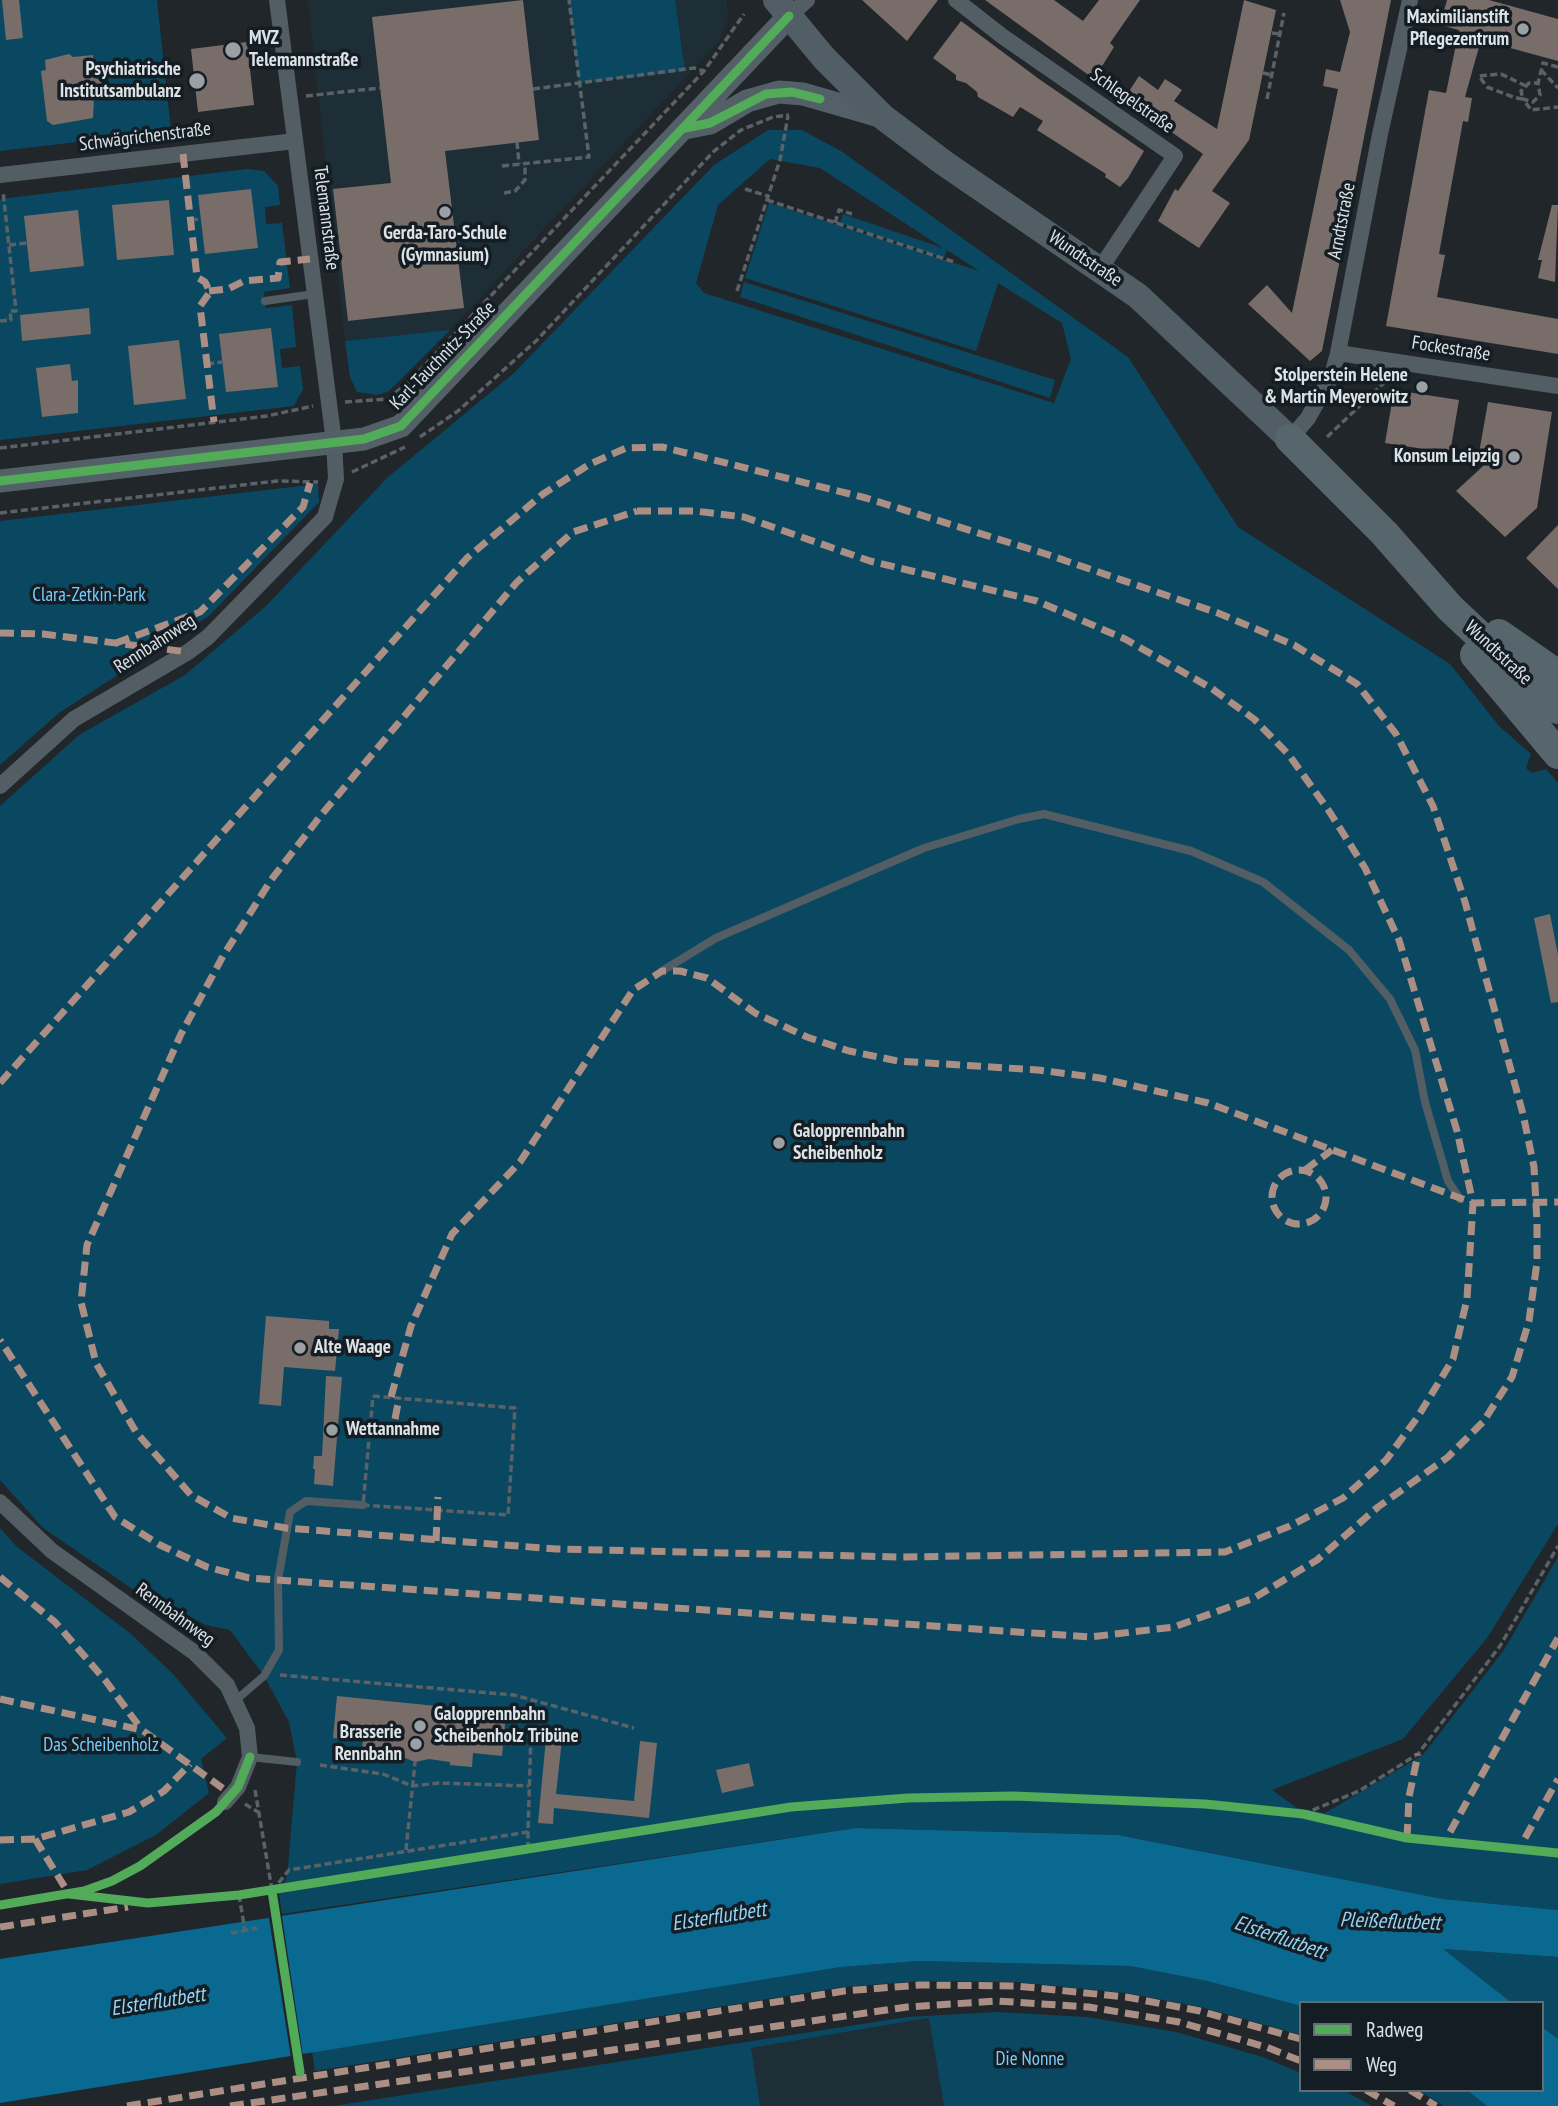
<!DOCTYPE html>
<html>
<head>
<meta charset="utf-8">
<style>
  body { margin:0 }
  #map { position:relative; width:1558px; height:2106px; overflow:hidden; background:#20262a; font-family:"PT Sans Narrow",sans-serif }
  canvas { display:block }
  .legend { position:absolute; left:1299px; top:2001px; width:245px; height:91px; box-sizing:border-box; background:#131d23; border:2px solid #636c71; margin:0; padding:9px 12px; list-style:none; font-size:21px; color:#dce2e6 }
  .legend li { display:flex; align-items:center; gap:14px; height:35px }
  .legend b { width:35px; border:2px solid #636c71 }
</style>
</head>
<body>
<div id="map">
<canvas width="1558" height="2106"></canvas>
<ul class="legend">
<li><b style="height:9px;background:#51ab58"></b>Radweg</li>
<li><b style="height:9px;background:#ac8f84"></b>Weg</li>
</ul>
</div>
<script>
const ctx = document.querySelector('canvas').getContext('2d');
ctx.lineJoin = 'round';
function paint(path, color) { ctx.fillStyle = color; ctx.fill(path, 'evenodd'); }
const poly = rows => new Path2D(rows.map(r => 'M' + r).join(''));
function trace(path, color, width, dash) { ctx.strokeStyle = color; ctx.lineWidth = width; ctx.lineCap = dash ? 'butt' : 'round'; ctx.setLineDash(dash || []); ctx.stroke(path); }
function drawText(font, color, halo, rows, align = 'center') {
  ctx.font = font + ' "PT Sans Narrow",sans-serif'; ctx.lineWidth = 7; ctx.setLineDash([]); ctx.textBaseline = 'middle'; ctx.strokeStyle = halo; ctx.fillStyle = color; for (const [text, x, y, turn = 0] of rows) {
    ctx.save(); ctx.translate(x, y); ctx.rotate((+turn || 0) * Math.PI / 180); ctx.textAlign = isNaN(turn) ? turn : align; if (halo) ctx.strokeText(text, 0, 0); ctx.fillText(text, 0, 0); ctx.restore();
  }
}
paint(poly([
  [308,0,727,0,728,20,720,40,450,330,345,341],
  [930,2018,944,2106,760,2106,750,2048]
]), '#1e2e37');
paint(poly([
  [0,0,157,0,171,131,0,151],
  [569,0,675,0,685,71,579,83],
  [768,130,802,130,841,151,1128,357,1238,527,1450,664,1499,726,1531,754,1526,768,1532,773,1546,769,1558,783,1558,1524,1487,1638,1403,1739,1272,1790,1297,1808,1325,1813,1423,1755,1504,1650,1558,1557,1558,1910,1443,1899,1118,1835,856,1828,282,1914,279,1893,287,1877,297,1762,289,1722,264,1676,230,1630,206,1625,131,1588,43,1528,0,1480,0,806,79,735,185,675,266,606,387,478,514,373,714,165],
  [770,159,820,168,943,248,843,214,840,223,944,258,947,250,979,271,769,203,745,278,976,351,998,283,1062,323,1071,359,1054,403,704,293,696,283,718,205],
  [247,169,264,171,278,186,280,205,265,207,266,224,282,223,290,288,264,292,265,301,266,308,292,305,296,347,280,349,282,368,300,366,303,389,294,406,0,440,0,199],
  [744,282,1055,380,1050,398,740,297],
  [450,330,389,391,377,395,357,392,350,377,345,341],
  [318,484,319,502,209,616,59,713,0,765,0,521],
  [0,1528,16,1546,131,1634,173,1674,227,1738,201,1759,209,1793,156,1835,87,1870,0,1884],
  [1442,1949,1558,1957,1558,2039,1542,2027,1542,2003,1512,2003],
  [919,1961,1130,1966,1207,1981,1301,2006,1301,2035,1201,2007,1126,1993,1017,1982,920,1981,843,1987,315,2071,312,2051,841,1967],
  [997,2012,1087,2017,1176,2032,1263,2057,1301,2073,1301,2090,1343,2090,1372,2106,944,2106,929,2018,751,2048,760,2106,333,2106,907,2017],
  [1418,2090,1467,2090,1487,2106,1444,2106]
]), '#0a4861');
paint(poly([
  [856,1828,1118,1835,1443,1899,1558,1910,1558,1957,1443,1949,1512,2003,1301,2003,1301,2006,1207,1981,1130,1966,919,1961,841,1967,0,2103,0,1959],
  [1542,2027,1558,2039,1558,2106,1487,2106,1467,2090,1542,2090]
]), '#0a6990');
paint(poly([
  [281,1910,303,2056,291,2058,268,1912]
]), '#20262a');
paint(poly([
  [2,0,19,0,23,38,6,40],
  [523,0,539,140,445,151,464,308,348,321,333,189,391,183,372,17],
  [862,0,938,0,907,41],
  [985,0,1054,0,1083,21,1099,0,1140,0,1110,43,1114,47,1094,79],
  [1244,0,1276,10,1249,140,1212,191,1230,203,1199,248,1158,221,1175,189,1178,191,1203,154,1124,99,1139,76,1158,90,1165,79,1182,90,1174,101,1217,129],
  [1340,0,1391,0,1322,351,1310,361,1248,304,1267,285,1292,313,1338,89,1323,86,1326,69,1340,72,1350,32],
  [1447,0,1489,0,1558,19,1558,61,1481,40,1465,97,1472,98,1468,122,1463,121,1439,254,1445,255,1437,297,1558,319,1558,354,1386,326,1429,90,1446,93,1459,30,1440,25],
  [961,21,1039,79,1144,151,1128,178,1120,187,1105,177,1106,174,1037,130,1043,121,1020,107,1013,117,978,97,977,92,966,83,956,80,956,75,933,58],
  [247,42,254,105,198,112,191,49],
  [69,54,73,57,93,55,96,77,104,85,104,90,101,97,94,98,93,118,53,125,47,121,41,71,46,70,45,60],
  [251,189,258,248,205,254,198,195],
  [169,200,174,255,117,260,112,205],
  [1552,205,1558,205,1555,282,1538,278,1542,260,1538,260],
  [78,210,84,266,30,272,24,216],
  [89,308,91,334,22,341,20,315],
  [271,328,278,387,226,392,219,334],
  [179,340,186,399,134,405,128,346],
  [70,364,72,381,78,380,78,413,42,417,36,368],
  [1394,390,1459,400,1450,453,1385,443],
  [1488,402,1552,412,1537,508,1505,537,1456,491,1494,456,1479,453],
  [1558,525,1558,589,1526,558],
  [1550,914,1558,955,1558,1002,1551,1003,1534,918],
  [266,1316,329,1321,329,1329,339,1329,335,1371,284,1367,281,1406,259,1404],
  [326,1376,342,1377,333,1486,314,1484,315,1469,313,1469,314,1456,322,1456],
  [337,1696,506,1713,502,1756,473,1753,472,1767,450,1765,450,1762,429,1759,415,1762,400,1756,361,1755,363,1741,333,1738],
  [547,1728,563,1730,556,1794,634,1801,640,1741,657,1743,649,1818,554,1808,553,1824,538,1823],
  [749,1763,754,1786,722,1793,716,1770]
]), '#796d69');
trace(poly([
  [1272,33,1280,34],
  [1558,67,1543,63,1538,83,1540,95,1533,102,1523,99,1531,110,1558,107],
  [1541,70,1558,88],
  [1263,73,1272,75],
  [1526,86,1501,74,1479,76,1487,87,1516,98,1523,99,1521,91,1529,83,1538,83],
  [533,89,694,68,704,71],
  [306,96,380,88],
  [1267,99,1284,13],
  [517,142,519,164],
  [502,166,589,157,569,0],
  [745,189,768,196],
  [504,193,515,191,525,180,525,164],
  [767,200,954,262],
  [191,220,201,219],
  [835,223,839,210,852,214],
  [9,245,27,243],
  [737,291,780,160,788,116],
  [0,321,11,320,10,311,16,311,3,191],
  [207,364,222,362],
  [345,402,388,399,409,382,704,71,744,14],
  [420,437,458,411,537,340,713,152,741,130,773,117,789,115],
  [1327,437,1390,377],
  [0,448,267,416,313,406],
  [352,472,405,447],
  [0,513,277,481,318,482],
  [373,1396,515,1408,508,1515,363,1505,373,1396],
  [280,1675,514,1695,634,1728],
  [320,1765,383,1774,412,1786,439,1783,529,1786],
  [255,1790,272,1890],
  [245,1804,258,1812],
  [1303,1814,1359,1791,1418,1754,1500,1646,1558,1546],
  [528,1849,528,1832],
  [406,1850,415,1762],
  [272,1891,289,1870,528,1832,532,1700],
  [239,1895,245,1931],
  [231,1933,257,1928]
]), '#5b6267', 3.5, [7, 3.5]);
trace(poly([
  [265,301,314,294],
  [662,971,716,938,924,848,1019,819,1044,814,1191,851,1263,882,1349,950,1390,999,1415,1050,1425,1102,1448,1181,1460,1199],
  [236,1700,264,1676,279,1650,278,1580,290,1512,306,1501,363,1505],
  [250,1757,297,1762]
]), '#535d64', 8);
trace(poly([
  [956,0,1002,36,1175,156,1100,269],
  [789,16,807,0],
  [0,175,295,141],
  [1338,353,1558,386],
  [1290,439,1308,418,1332,375,1338,353,1380,134,1410,0],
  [0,786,74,719,188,652,208,637,325,517,336,479,334,442,277,0],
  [0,1502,52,1551,195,1653,227,1685,247,1728,250,1757,238,1787,225,1802]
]), '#535d64', 16);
trace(poly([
  [685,128,710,123,747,101,779,92,803,94,883,117],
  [0,481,364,439,401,426,789,16]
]), '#546067', 23);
trace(poly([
  [776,0,824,58,883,117,944,163,1138,296,1290,439]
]), '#525e66', 26);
trace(poly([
  [1290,439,1384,533,1450,608,1558,709],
  [1499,634,1558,675],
  [1475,655,1558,754]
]), '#57656c', 30);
trace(poly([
  [183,154,197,277,205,282,210,292,200,306,214,422],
  [209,291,228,289,244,281,278,278,280,262,310,259],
  [637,511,695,511,744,517,870,561,1037,601,1125,639,1211,688,1254,719,1289,755,1329,811,1365,868,1399,940,1457,1131,1473,1203,1467,1299,1453,1359,1417,1418,1386,1460,1343,1498,1290,1526,1225,1552,900,1557,556,1549,286,1528,231,1518,191,1495,136,1432,96,1363,81,1302,87,1245,181,1034,223,956,271,880,322,814,517,582,573,532,637,511],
  [0,633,43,634,188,652],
  [116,643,200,612,303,507,310,483],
  [0,1083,467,558,543,494,590,464,626,448,662,447,866,498,1046,554,1218,613,1294,645,1357,684,1396,734,1433,806,1465,902,1523,1114,1534,1167,1537,1223,1537,1262,1529,1321,1512,1377,1483,1422,1448,1457,1378,1507,1317,1560,1254,1598,1174,1627,1090,1637,249,1578,207,1567,160,1545,115,1517,0,1340],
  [1305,1170,1332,1150],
  '1272 1197a27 27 0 1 1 54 0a27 27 0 1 1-54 0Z',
  [391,1397,411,1326,452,1234,520,1162,633,990,662,971,680,971,707,978,755,1013,807,1037,849,1051,898,1061,1038,1070,1100,1078,1208,1103,1473,1203,1558,1202],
  [395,1419,399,1398],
  [436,1541,438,1497],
  [0,1577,55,1622,105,1680,142,1730],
  [0,1699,142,1730,232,1795],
  [1450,1832,1558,1638],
  [1407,1838,1409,1797,1418,1754],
  [1525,1838,1558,1779],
  [35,1839,69,1894],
  [0,1840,35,1839,129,1812,164,1791,190,1764],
  [0,1927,128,1907],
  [1366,2090,1394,2106],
  [1410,2090,1436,2106],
  [127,2106,844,1991,920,1985,1016,1986,1126,1997,1200,2011,1301,2039],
  [230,2106,907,2007,997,2001,1089,2007,1179,2022,1266,2047,1301,2061]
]), '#ac8f84', 7, [14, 7]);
trace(poly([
  [685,128,710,123,766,94,792,92,820,99],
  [0,481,364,439,401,426,789,16],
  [272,1891,300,2072],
  [69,1894,148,1903,239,1895,791,1807,908,1798,1014,1796,1205,1804,1303,1814,1407,1838,1558,1853],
  [0,1905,84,1891,112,1881,140,1866,216,1812,238,1787,250,1757]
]), '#51ab58', 9);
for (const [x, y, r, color] of [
  [1523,29,7,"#9aa0a4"],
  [233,50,9,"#9aa0a4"],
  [197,81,9,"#9aa0a4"],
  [445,212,7,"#9aa0a4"],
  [1422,387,7,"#9aa0a4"],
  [1514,457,7,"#9aa0a4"],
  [779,1143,7,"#9aa0a4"],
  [300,1348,7,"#9aa0a4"],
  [332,1430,7,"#9aa0a4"],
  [420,1726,7,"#9aa0a4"],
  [416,1744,7,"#9aa0a4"]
]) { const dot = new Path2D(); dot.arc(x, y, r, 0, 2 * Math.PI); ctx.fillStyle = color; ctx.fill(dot); trace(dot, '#131d23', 2.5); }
drawText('bold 19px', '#dce2e6', '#131d23', [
  ["Maximilianstift",1509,18],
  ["Pflegezentrum",1509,40],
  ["MVZ",249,39,"left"],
  ["Telemannstraße",249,61,"left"],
  ["Psychiatrische",181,70],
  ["Institutsambulanz",181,92],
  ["Gerda-Taro-Schule",445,234,"center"],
  ["(Gymnasium)",445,256,"center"],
  ["Stolperstein Helene",1408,376],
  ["& Martin Meyerowitz",1408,398],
  ["Konsum Leipzig",1500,457],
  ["Galopprennbahn",793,1132,"left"],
  ["Scheibenholz",793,1154,"left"],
  ["Alte Waage",314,1348,"left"],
  ["Wettannahme",346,1430,"left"],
  ["Galopprennbahn",434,1715,"left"],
  ["Scheibenholz Tribüne",434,1737,"left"],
  ["Brasserie",402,1733],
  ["Rennbahn",402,1755]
], 'right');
drawText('19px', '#dce2e6', '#131d23', [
  ["Schlegelstraße",1132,101,35],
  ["Schwägrichenstraße",145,137,-7],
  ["Telemannstraße",326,218,83],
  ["Arndtstraße",1342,221,-79],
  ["Wundtstraße",1085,259,34],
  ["Fockestraße",1451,349,9],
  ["Karl-Tauchnitz-Straße",443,356,-46],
  ["Rennbahnweg",155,644,-33],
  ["Wundtstraße",1498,653,43],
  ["Rennbahnweg",175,1615,36]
]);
drawText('19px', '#76cefd', '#131d23', [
  ["Clara-Zetkin-Park",89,596],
  ["Das Scheibenholz",101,1746],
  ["Die Nonne",1030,2060]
]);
drawText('italic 21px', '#95d4f7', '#131d23', [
  ["Elsterflutbett",719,1917,-9],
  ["Pleißeflutbett",1390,1922,2],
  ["Elsterflutbett",1280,1938,19],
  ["Elsterflutbett",158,2002,-9]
]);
</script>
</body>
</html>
